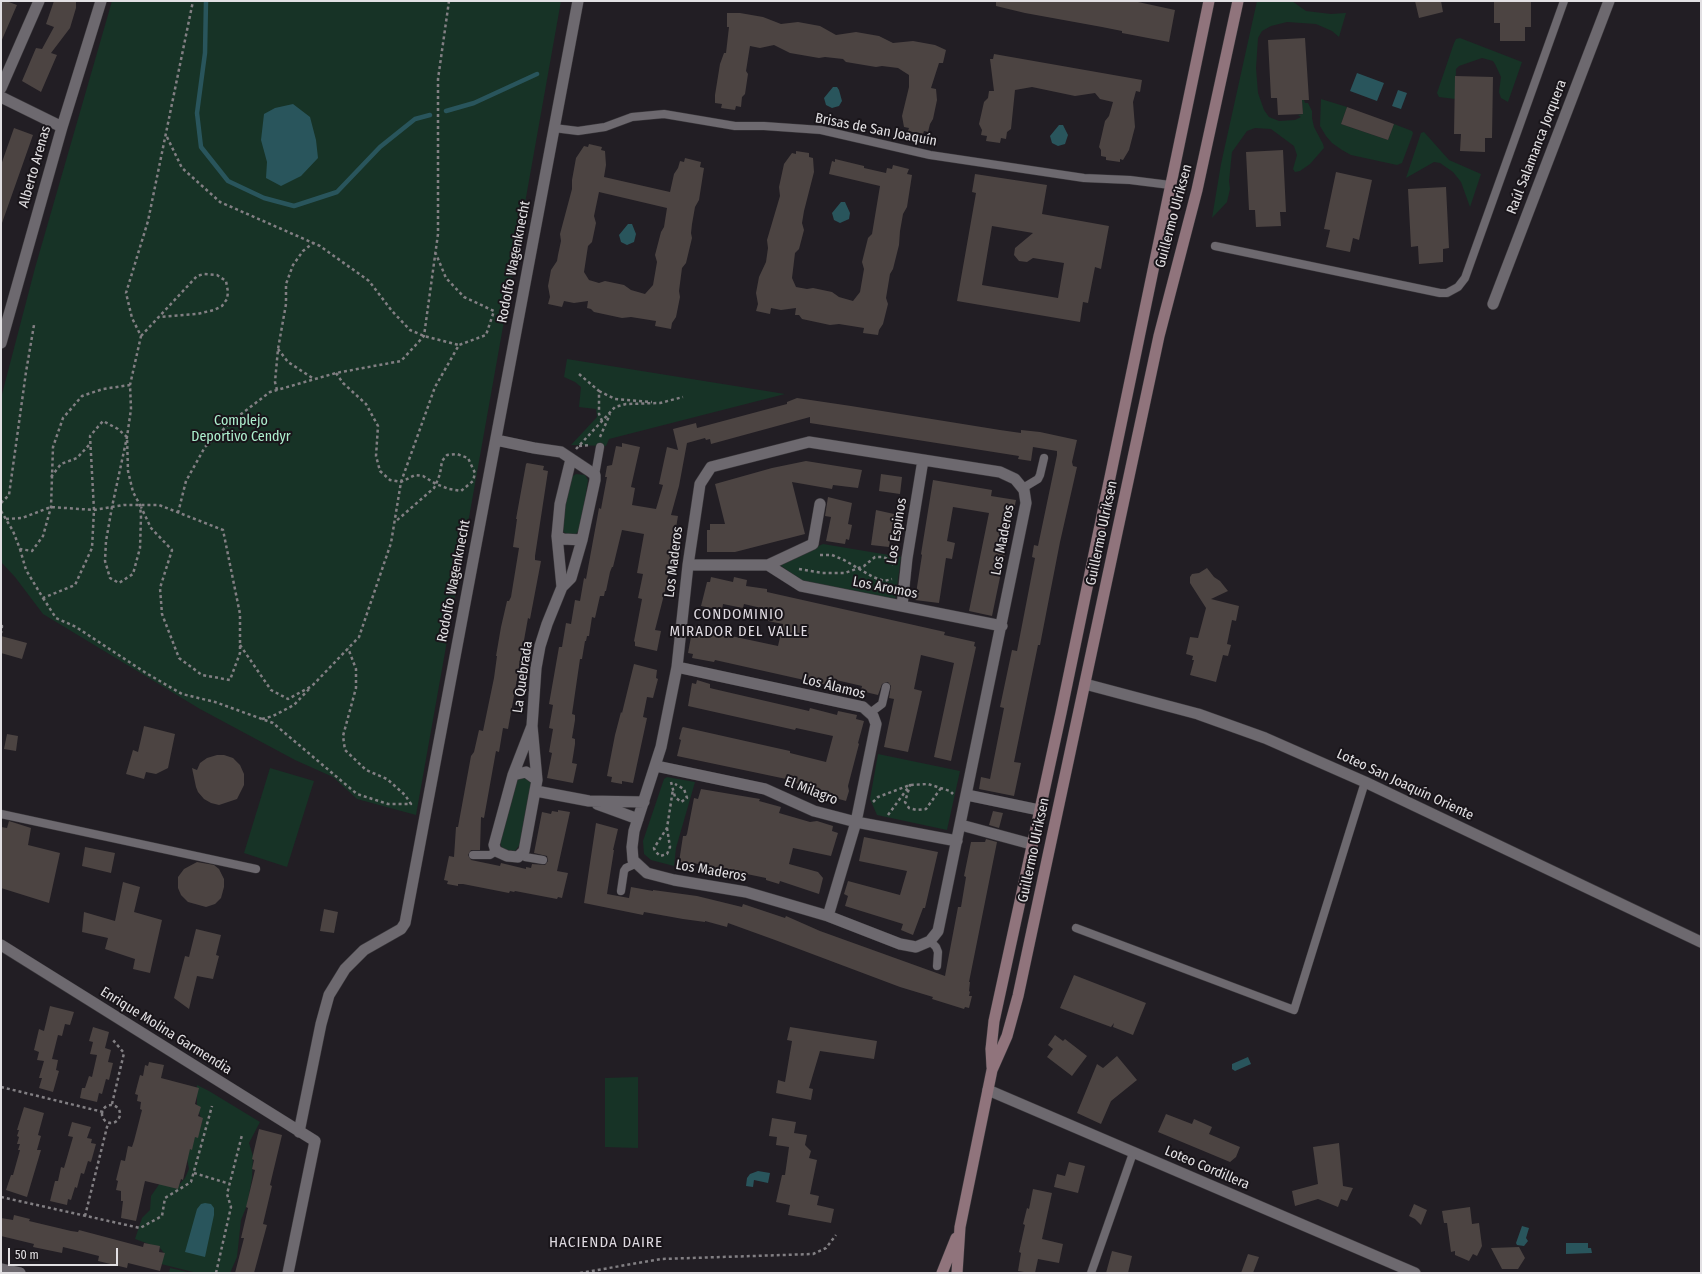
<!DOCTYPE html>
<html>
<head>
<meta charset="utf-8">
<style>
  body { margin:0 }
  #map { position:relative; width:1702px; height:1274px; overflow:hidden; background:#221e24; font-family:"Fira Sans Condensed",sans-serif }
  canvas { display:block }
  .frame { position:absolute; inset:0; border:2px solid #e2e0e3; pointer-events:none }
  .scale { position:absolute; left:8px; top:1248px; width:110px; height:18px; box-sizing:border-box; border:2px solid #e2e0e3; border-top:0; padding-left:5px; font-size:12px; line-height:14px; white-space:nowrap; color:#e2e0e3; -webkit-text-stroke:3px #19151a; paint-order:stroke }
</style>
</head>
<body>
<div id="map">
<canvas width="1702" height="1274"></canvas>
<div class="frame"></div>
<div class="scale">50 m</div>
</div>
<script>
const ctx = document.querySelector('canvas').getContext('2d');
ctx.lineJoin = 'round';
function paint(path, color) { ctx.fillStyle = color; ctx.fill(path, 'evenodd'); }
const poly = rows => new Path2D(rows.map(r => 'M' + r).join(''));
function trace(path, color, width, dash) { ctx.strokeStyle = color; ctx.lineWidth = width; ctx.lineCap = dash ? 'butt' : 'round'; ctx.setLineDash(dash || []); ctx.stroke(path); }
function drawText(font, color, halo, rows, align = 'center') {
  ctx.font = font + ' "Fira Sans Condensed",sans-serif'; ctx.lineWidth = 4; ctx.setLineDash([]); ctx.textBaseline = 'middle'; ctx.strokeStyle = halo; ctx.fillStyle = color; for (const [text, x, y, turn = 0] of rows) {
    ctx.save(); ctx.translate(x, y); ctx.rotate((+turn || 0) * Math.PI / 180); ctx.textAlign = isNaN(turn) ? turn : align; if (halo) ctx.strokeText(text, 0, 0); ctx.fillText(text, 0, 0); ctx.restore();
  }
}
paint(poly([
  [112,1,561,1,416,815,357,799,333,777,295,760,200,709,43,614,15,577,1,562,1,398,35,268],
  [1257,1,1292,1,1306,11,1331,14,1346,13,1339,37,1332,31,1316,24,1287,22,1271,26,1262,31,1258,38,1256,68,1258,93,1264,110,1269,117,1279,121,1295,120,1301,117,1298,115,1303,114,1302,100,1304,100,1305,103,1308,103,1312,111,1312,118,1314,127,1323,144,1324,148,1310,164,1300,171,1295,172,1293,169,1297,155,1294,146,1271,129,1255,128,1247,131,1232,152,1229,181,1230,189,1227,202,1212,218,1221,164],
  [1460,38,1522,62,1508,102,1501,98,1499,92,1501,77,1495,64,1493,61,1482,58,1459,66,1456,69,1455,99,1439,97,1437,93,1454,43,1456,39],
  [1321,99,1347,107,1341,124,1388,140,1394,124,1412,131,1413,133,1411,139,1402,163,1397,165,1351,155,1342,150,1332,143,1326,136,1320,126],
  [1424,132,1449,160,1481,174,1470,207,1461,182,1453,172,1440,163,1434,162,1406,178,1421,133],
  [567,359,785,394,609,439,606,446,571,445,597,417,596,409,579,407,581,387,575,382,564,377],
  [576,474,585,475,588,480,581,527,576,534,568,535,561,530,563,502,570,478],
  [823,544,901,557,895,601,801,581,779,564],
  [878,754,960,771,947,830,877,815,870,799],
  [270,768,314,781,287,867,244,853],
  [526,775,532,784,521,843,515,851,503,850,498,839,510,781],
  [667,777,695,782,676,848,674,866,651,860,644,854,643,841,664,779],
  [638,1077,638,1148,605,1147,605,1078],
  [197,1085,209,1091,260,1122,249,1143,253,1156,252,1178,247,1205,241,1220,237,1257,230,1273,197,1273,161,1264,164,1253,160,1248,135,1239,142,1218,150,1210,151,1196,160,1183,178,1186,185,1178,189,1169,186,1153,194,1139,202,1123,197,1104],
  [170,1268,192,1273,169,1273]
]), '#173326');
paint(poly([
  [1357,73,1384,83,1377,101,1350,91],
  [833,87,837,87,839,90,842,101,839,106,832,108,826,105,824,98],
  [1398,90,1407,93,1401,109,1392,106],
  [293,104,310,117,316,140,318,158,301,176,281,186,266,178,267,162,261,140,264,114,275,108],
  [1059,125,1063,125,1068,135,1065,144,1058,146,1052,143,1050,136],
  [841,202,845,202,850,213,849,219,840,223,834,220,832,213],
  [628,224,632,224,636,234,634,242,627,245,621,242,619,235],
  [1248,1057,1251,1064,1235,1071,1232,1069,1232,1064],
  [758,1171,770,1173,768,1183,754,1180,753,1187,746,1186,747,1178,750,1174],
  [205,1203,211,1204,214,1208,214,1215,205,1257,185,1252,197,1209,201,1204],
  [1522,1226,1529,1228,1526,1238,1528,1241,1524,1246,1517,1245,1516,1243],
  [1566,1243,1588,1243,1588,1248,1591,1248,1592,1253,1566,1254]
]), '#29555c');
trace(poly([
  [206,1,205,53,197,113,201,147,228,181,264,198,294,206,337,192,380,147,415,119,430,115],
  [446,111,474,103,537,74]
]), '#29555c', 4.5);
paint(poly([
  [1,1,6,1,17,5,1,42],
  [54,1,76,1,76,8,70,28,51,53,57,55,41,92,22,81,36,48,42,49,54,27,46,24],
  [996,1,1138,1,1138,2,1175,10,1169,42,1122,33,1122,31,1102,27,1025,13,996,6],
  [1415,1,1441,1,1443,12,1419,18],
  [1494,1,1531,1,1531,27,1525,27,1525,41,1500,41,1500,23,1494,23],
  [727,13,740,13,763,17,781,24,798,22,820,26,836,35,856,32,879,36,893,43,913,41,935,45,946,50,943,63,939,63,931,88,936,89,937,100,933,119,930,124,928,132,924,131,923,134,908,131,909,128,904,127,902,116,909,87,909,75,898,68,882,66,876,67,846,62,843,59,825,57,819,58,790,53,774,45,760,48,750,46,746,71,748,74,745,94,742,97,741,107,736,106,735,110,721,108,722,104,715,103,715,95,720,64,724,53,726,53,729,27,727,27],
  [1305,38,1309,100,1302,100,1303,114,1278,115,1277,98,1271,98,1268,40],
  [994,54,1142,80,1140,92,1136,91,1133,102,1135,127,1129,150,1123,160,1120,159,1120,162,1106,160,1106,157,1101,156,1101,150,1099,147,1105,121,1109,116,1113,102,1100,99,1095,93,1075,96,1032,87,1015,90,1011,129,1007,132,1006,139,1001,138,1000,143,986,141,987,136,981,135,982,130,979,124,984,102,988,98,989,91,994,91,990,59,993,59],
  [1455,76,1493,77,1492,138,1485,138,1485,152,1460,151,1461,134,1454,134],
  [1347,107,1394,124,1388,140,1341,124],
  [14,128,33,135,2,223,1,223,1,165],
  [589,144,602,147,601,150,605,151,606,165,604,177,670,192,674,174,678,168,680,161,684,162,685,158,701,162,700,167,704,168,699,200,695,207,692,224,691,233,692,238,686,263,682,268,679,291,680,297,676,317,672,323,671,329,655,326,656,321,631,317,622,318,594,312,591,309,587,308,588,301,574,303,564,301,562,307,548,304,550,297,548,286,551,270,557,261,558,255,561,241,560,234,572,189,572,180,576,158,584,146,588,147],
  [599,192,667,208,664,227,661,232,655,255,657,262,653,285,645,294,631,290,624,285,605,281,599,283,589,280,584,272,588,246,592,242,596,223,594,216],
  [1283,150,1286,212,1280,212,1281,226,1256,227,1255,210,1249,210,1246,152],
  [796,151,809,153,809,157,813,158,814,172,804,211,802,223,804,230,799,249,795,253,792,278,796,287,807,289,813,288,832,292,839,297,853,301,860,292,864,269,862,262,868,238,872,234,880,186,829,174,832,161,835,162,835,159,864,166,864,168,886,173,887,168,892,169,893,165,909,169,907,174,912,175,907,207,903,214,900,231,899,245,893,269,890,274,886,298,888,304,883,324,879,330,878,335,863,333,864,328,839,324,830,325,802,319,799,315,795,315,796,308,781,310,771,308,770,314,756,311,758,304,756,293,759,277,766,262,768,248,767,240,780,196,779,187,784,164,792,153,796,154],
  [1336,172,1372,180,1359,240,1353,238,1350,252,1326,247,1330,230,1324,229],
  [975,174,1047,185,1042,214,1109,226,1101,269,1095,267,1088,303,1083,302,1080,322,957,301,976,193,972,192],
  [992,226,1033,233,1015,248,1014,255,1019,261,1027,262,1033,258,1064,263,1058,298,982,285],
  [1446,187,1449,248,1443,249,1443,262,1419,264,1418,246,1411,247,1408,189],
  [797,398,851,406,1000,430,1021,433,1021,430,1040,432,1077,440,1072,462,1073,466,1077,467,1060,542,1040,645,1038,645,1014,762,1021,763,1014,796,979,789,981,777,990,779,1004,708,1000,707,1012,650,1017,651,1035,558,1032,557,1034,545,1038,546,1057,455,1057,451,1033,447,1031,461,1018,459,1019,456,810,423,810,417,711,444,710,439,706,440,705,438,687,443,679,486,671,515,678,516,666,587,655,630,661,631,657,651,635,646,635,642,634,641,642,599,638,598,643,574,637,573,644,534,622,530,613,567,612,567,610,572,606,591,605,591,604,596,600,596,595,618,592,617,589,636,587,636,586,641,585,641,582,659,580,659,572,714,575,715,575,720,572,738,575,739,575,744,572,763,577,764,573,783,547,778,552,753,549,752,553,729,549,728,553,705,549,704,559,647,562,647,566,623,571,624,575,600,580,601,584,578,586,579,599,508,601,509,607,477,605,477,607,466,612,465,616,446,622,447,622,443,640,447,631,487,635,488,632,505,656,509,663,485,659,484,667,447,678,450,673,429,696,423,697,428,768,409,787,404,787,402],
  [806,461,862,470,858,488,833,485,832,489,792,482,805,534,735,552,707,552,707,530,710,530,710,524,725,524,715,484,772,468],
  [527,463,544,466,543,470,548,471,535,556,535,560,541,561,530,619,528,618,508,729,503,728,499,752,496,751,484,818,481,817,480,850,471,850,468,855,471,860,500,866,501,863,526,869,526,867,531,868,532,864,545,865,548,861,547,856,534,853,542,812,551,814,552,811,558,812,558,810,570,812,557,871,568,873,562,898,558,897,557,899,515,891,514,892,510,891,509,893,463,884,458,884,458,886,447,884,448,881,444,880,449,856,454,857,456,827,458,827,471,756,474,752,479,730,483,731,494,678,497,656,496,656,501,627,507,601,509,601,511,597,519,548,513,547,517,519,516,519,526,464],
  [881,474,902,477,900,494,879,491],
  [933,480,992,490,991,496,1016,500,992,616,969,611,989,513,953,507,947,541,955,543,952,559,946,558,939,603,915,600,922,555,921,554],
  [828,497,852,503,848,524,852,525,849,540,846,539,845,544,826,541,831,517,825,516],
  [876,510,894,514,889,547,871,545],
  [1207,568,1214,577,1220,581,1228,591,1211,599,1239,606,1236,621,1232,620,1227,644,1231,645,1228,656,1223,655,1216,682,1190,675,1194,660,1192,660,1193,656,1186,654,1190,637,1198,638,1206,608,1190,583,1190,577,1192,574,1199,573],
  [711,577,733,582,734,577,747,580,746,586,767,589,767,592,945,632,944,635,975,642,974,646,976,647,951,761,934,757,954,663,921,655,914,689,922,691,908,752,884,747,894,699,889,698,891,686,888,682,882,684,878,695,861,691,862,686,836,680,832,680,831,686,715,660,714,662,692,658,693,654,688,653,693,626,718,632,717,633,778,646,783,624,768,621,770,610,744,604,743,608,723,604,722,610,701,606,707,582,710,582],
  [1,636,27,643,22,659,1,653],
  [634,664,657,670,656,678,658,679,653,698,647,697,643,717,647,718,633,783,622,781,622,784,611,782,612,777,607,776,615,735,621,712,622,713],
  [697,680,710,684,710,688,714,689,809,711,810,708,837,715,838,711,857,715,856,719,864,721,858,743,859,744,848,786,849,791,846,801,821,794,822,790,791,782,791,780,677,756,681,740,679,739,682,728,683,727,772,747,790,751,790,753,826,762,833,736,796,728,795,730,688,706,692,683,696,684],
  [144,726,175,734,168,768,156,774,146,772,144,779,126,774,133,750,138,752],
  [7,734,18,736,16,751,4,749],
  [217,755,224,755,233,758,240,765,244,774,244,785,237,799,219,805,211,803,204,799,198,792,196,787,192,768,197,770,200,763,207,758],
  [701,789,760,799,759,801,781,807,779,813,810,822,817,821,833,826,832,831,838,833,831,856,793,848,789,864,818,872,823,878,819,894,780,881,779,884,766,880,766,878,737,872,693,863,692,864,679,862,683,836,686,836,687,834,694,798,698,799],
  [993,811,1003,813,999,828,989,825],
  [9,821,31,828,28,845,60,853,49,903,1,888,1,827,7,828],
  [596,823,618,829,613,850,614,850,607,894,629,898,631,887,653,891,653,890,697,896,742,907,743,904,785,918,786,916,820,931,945,976,958,907,961,907,966,877,964,876,971,842,985,842,986,839,997,842,969,982,970,982,969,991,970,992,969,996,972,996,969,1008,965,1007,964,1009,932,999,933,997,900,987,775,940,728,923,727,927,705,921,705,922,683,919,644,912,643,915,584,903],
  [864,837,938,852,925,908,923,908,913,935,901,930,903,924,845,906,848,896,844,894,848,881,900,895,907,871,859,861],
  [85,847,115,853,111,873,82,866],
  [197,862,214,865,219,869,224,879,224,887,221,898,215,904,206,907,188,902,181,895,178,888,178,877,184,869],
  [123,882,140,887,134,912,162,920,150,973,133,969,135,959,105,949,108,938,82,932,84,912,115,921],
  [324,909,338,912,334,933,320,931],
  [196,929,221,935,216,955,219,956,213,979,197,976,189,1009,174,998,185,956,189,957],
  [1074,975,1146,1003,1133,1035,1113,1027,1114,1023,1111,1027,1060,1008],
  [50,1006,74,1012,70,1025,65,1024,62,1036,58,1035,52,1059,58,1060,56,1070,59,1071,53,1092,39,1088,42,1078,39,1078,44,1061,37,1060,39,1052,34,1050,39,1029,44,1031],
  [93,1027,109,1032,105,1048,111,1050,108,1062,113,1063,109,1080,106,1079,102,1094,99,1093,97,1102,80,1098,82,1088,85,1088,89,1076,92,1077,97,1055,90,1054,93,1042,89,1041],
  [790,1027,877,1041,874,1059,820,1051,809,1088,813,1089,811,1100,776,1093,778,1080,785,1082,792,1041,787,1040],
  [1055,1035,1063,1041,1065,1039,1087,1056,1072,1076,1047,1057,1053,1049,1048,1045],
  [1117,1056,1137,1080,1111,1101,1101,1124,1077,1113,1097,1064,1103,1068],
  [149,1062,164,1065,161,1078,199,1088,195,1104,201,1107,198,1116,203,1118,198,1138,195,1137,192,1150,190,1149,183,1180,181,1179,178,1189,145,1181,136,1221,121,1218,123,1201,121,1201,121,1191,116,1190,118,1181,116,1180,121,1160,125,1161,128,1146,132,1147,134,1141,142,1110,140,1109,141,1102,137,1101,138,1095,135,1094,140,1075,143,1076,145,1065,148,1066],
  [24,1107,44,1113,38,1135,41,1136,37,1150,41,1150,27,1197,6,1190,11,1175,13,1175,20,1150,18,1150,20,1144,17,1144,19,1137,17,1136,19,1130,17,1130],
  [1166,1114,1192,1124,1194,1119,1212,1127,1209,1134,1240,1147,1236,1157,1230,1162,1158,1132],
  [772,1118,796,1122,794,1133,807,1135,805,1145,811,1151,809,1158,817,1160,810,1194,819,1196,817,1205,834,1209,831,1223,788,1215,790,1205,776,1202,782,1175,785,1175,789,1147,776,1145,777,1137,769,1136],
  [72,1122,91,1127,87,1138,92,1139,91,1143,96,1144,91,1162,88,1161,84,1174,81,1173,77,1188,75,1187,71,1200,68,1199,67,1205,50,1201,55,1181,58,1181,61,1167,64,1168,73,1137,68,1136],
  [259,1129,282,1135,270,1185,272,1186,263,1224,267,1225,254,1273,235,1273,244,1238,241,1238,248,1208,246,1207,255,1170,252,1169,254,1160,252,1159],
  [1339,1143,1343,1186,1353,1188,1347,1201,1341,1199,1338,1207,1318,1199,1295,1206,1292,1191,1318,1184,1313,1147],
  [1069,1162,1085,1166,1078,1193,1054,1187,1057,1174,1065,1176],
  [1033,1189,1052,1193,1042,1239,1063,1244,1059,1263,1038,1259,1035,1273,1030,1273,1018,1271,1021,1253,1019,1252,1025,1225,1023,1224,1027,1208,1029,1209],
  [1414,1204,1427,1210,1421,1225,1415,1219,1409,1216],
  [1470,1207,1472,1224,1479,1223,1482,1246,1477,1256,1473,1254,1469,1261,1455,1255,1455,1251,1451,1252,1447,1223,1444,1223,1442,1211],
  [14,1215,30,1219,29,1221,71,1231,78,1232,79,1230,143,1247,144,1243,160,1246,159,1252,165,1253,160,1271,128,1263,127,1268,98,1261,99,1256,63,1247,62,1253,33,1247,34,1244,1,1236,1,1218,13,1220],
  [1519,1247,1525,1258,1518,1269,1502,1269,1491,1248],
  [1112,1251,1132,1256,1128,1273,1106,1273],
  [1248,1254,1259,1257,1253,1273,1241,1273]
]), '#4c4442');
const service = poly([
  [554,128,578,131,605,127,632,117,664,114,735,126,764,126,821,130,930,155,1084,178,1130,180,1170,185],
  [1215,246,1440,293,1447,293,1458,287,1465,278,1564,1],
  [595,475,600,447],
  [1023,488,1038,479,1040,475,1044,458],
  [870,713,882,704,886,687],
  [1,814,256,869],
  [522,854,525,857,543,860],
  [473,855,490,855,496,851],
  [621,891,624,871,626,868,637,863],
  [1076,928,1294,1010,1365,782],
  [930,941,936,947,938,952,937,966],
  [1091,1273,1133,1153]
]);
const minor = poly([
  [1,88,39,1],
  [1,97,62,127],
  [1493,304,1609,1],
  [1,343,62,127,101,1],
  [496,440,534,448,561,452,591,472,595,475,595,480,582,540,571,578,562,587,547,624,540,646,536,668,532,726,537,780,524,851,518,857,507,856,496,851,494,845,513,775,532,726],
  [809,442,1000,472,1015,479,1024,490,1026,503,938,931,930,941,916,947,900,944,828,916,746,892,674,880,647,873,633,860,632,847,634,831,661,747,677,667,688,565,700,484,711,467,809,442],
  [557,536,563,539,582,540],
  [688,565,768,565,801,586,1002,626],
  [768,565,813,544,820,504],
  [562,587,557,536,560,504,571,459],
  [902,606,907,558,923,460],
  [677,667,863,707,873,716,876,724,856,822,828,916],
  [1085,684,1198,714,1265,738,1365,782,1701,942],
  [656,766,765,789,814,811,856,822,957,841],
  [513,775,526,772,537,780],
  [536,791,589,801,644,802],
  [967,795,1039,810],
  [597,804,638,819],
  [961,825,1031,844],
  [1,945,315,1141,288,1273],
  [988,1090,1415,1273],
  [299,1132,321,1024,329,995,345,969,364,950,401,929,405,923,578,1],
  [1,1269,20,1273]
]);
const secondary = poly([
  [992,1067,991,1049,994,1021,1061,713,1209,1],
  [942,1273,956,1238],
  [957,1273,960,1227,992,1070,1007,1036,1018,996,1159,336,1197,190,1238,1]
]);
trace(service, '#3b383c', 9);
trace(minor, '#3b383c', 12);
trace(secondary, '#3b383c', 12);
trace(poly([
  [167,137,182,168,220,202,320,246,369,281,392,311,410,330,424,336,459,345],
  [141,336,197,276,204,274,217,275,226,281,228,292,227,299,222,306,214,310,197,314,159,317],
  [278,349,288,362,314,379],
  [336,373,343,383,366,404,378,426,376,456,380,471,390,480,401,482,415,475,423,476,436,484,449,489,461,491,473,481,475,473,468,458,457,454,447,455,442,461,440,474,436,484,434,488,395,522],
  [579,374,599,391,599,414,602,421],
  [277,390,275,382,278,349,286,304,286,284,293,265,303,251,313,243],
  [599,391,615,399,652,402],
  [600,437,610,414],
  [579,446,590,445],
  [576,449,615,407,626,404,660,403,683,397],
  [51,477,61,464,77,458,90,444],
  [1,503,9,495,26,372,34,325],
  [1,511,13,531,20,549,32,551,43,536,51,507,53,447,63,418,82,396,103,389,130,385],
  [178,513,186,481,205,447,232,421,270,392,336,373,401,361,424,336,438,234,438,79,449,1],
  [6,519,22,518,51,507,94,510,124,505,159,505,223,530,240,614,240,653,230,680,202,675,179,658,162,614,160,588,172,550,151,528,141,507],
  [20,549,26,570,43,598,75,585,92,548,94,510,90,436,103,421,118,429,127,437,128,471,133,492,140,505,141,517,140,548,133,574,119,583,110,578,105,561,106,541,112,507,127,437,131,409,130,385,141,336,132,318,126,293,148,221,193,1],
  [820,555,832,555,844,560,873,577,884,581,892,579],
  [799,569,822,573,845,573,864,566,875,557,883,557,890,560,893,565],
  [43,598,56,618,76,627,146,673,182,694,215,702,273,723,357,794,388,804,411,804,405,795,387,779,366,770,345,750,343,736,356,688,356,669,348,648],
  [1,626,2,626,1,633],
  [240,645,271,690,288,699,312,686,359,637,391,543,401,482,435,387,459,345,486,335,494,311,464,297,446,278,436,254],
  [262,719,273,716,294,705,310,688],
  [671,782,675,797,681,802,687,798,684,789,675,784],
  [873,802,878,797,910,785,928,784,950,791,953,794],
  [888,815,910,785,905,802,909,808,917,810,926,809,941,788],
  [667,828,670,847,667,854,660,856,655,851,654,848,667,828,673,789],
  [1,1087,103,1112],
  [112,1104,124,1053,113,1040],
  '102 1114a9 9 0 1 1 18 0a9 9 0 1 1-18 0Z',
  [194,1173,230,1184],
  [1,1197,140,1228,162,1216,165,1198,191,1182,212,1106],
  [85,1216,108,1123],
  [216,1273,231,1207,227,1194,242,1135],
  [580,1273,661,1259,813,1254,826,1248,836,1235]
]), '#827f83', 2.5, [3, 3]);
trace(service, '#6d696f', 8);
trace(minor, '#6d696f', 11);
trace(secondary, '#90747c', 11);
drawText('14px', '#e2e0e3', '#19151a', [
  ["Brisas de San Joaquín",876,130,11],
  ["Raúl Salamanca Jorquera",1537,147,-69],
  ["Alberto Arenas",35,167,-74],
  ["Guillermo Ulriksen",1174,216,-75],
  ["Rodolfo Wagenknecht",514,262,-79],
  ["Los Espinos",897,531,-81],
  ["Guillermo Ulriksen",1102,533,-78],
  ["Los Maderos",1003,540,-79],
  ["Los Maderos",674,562,-83],
  ["Rodolfo Wagenknecht",454,581,-79],
  ["Los Aromos",885,588,11],
  ["La Quebrada",523,677,-82],
  ["Los Álamos",834,687,14],
  ["Loteo San Joaquín Oriente",1405,785,25],
  ["El Milagro",811,791,21],
  ["Guillermo Ulriksen",1034,850,-78],
  ["Los Maderos",711,871,10],
  ["Enrique Molina Garmendia",166,1031,32],
  ["Loteo Cordillera",1207,1168,23]
]);
drawText('14px', '#aef0cf', '#19151a', [
  ["Complejo",241,421],
  ["Deportivo Cendyr",241,437]
]);
ctx.letterSpacing = '1px';
drawText('15px', '#ded9e0', '#19151a', [
  ["CONDOMINIO",739,615],
  ["MIRADOR DEL VALLE",739,632],
  ["HACIENDA DAIRE",606,1243]
]);
ctx.letterSpacing = '0px';
</script>
</body>
</html>
